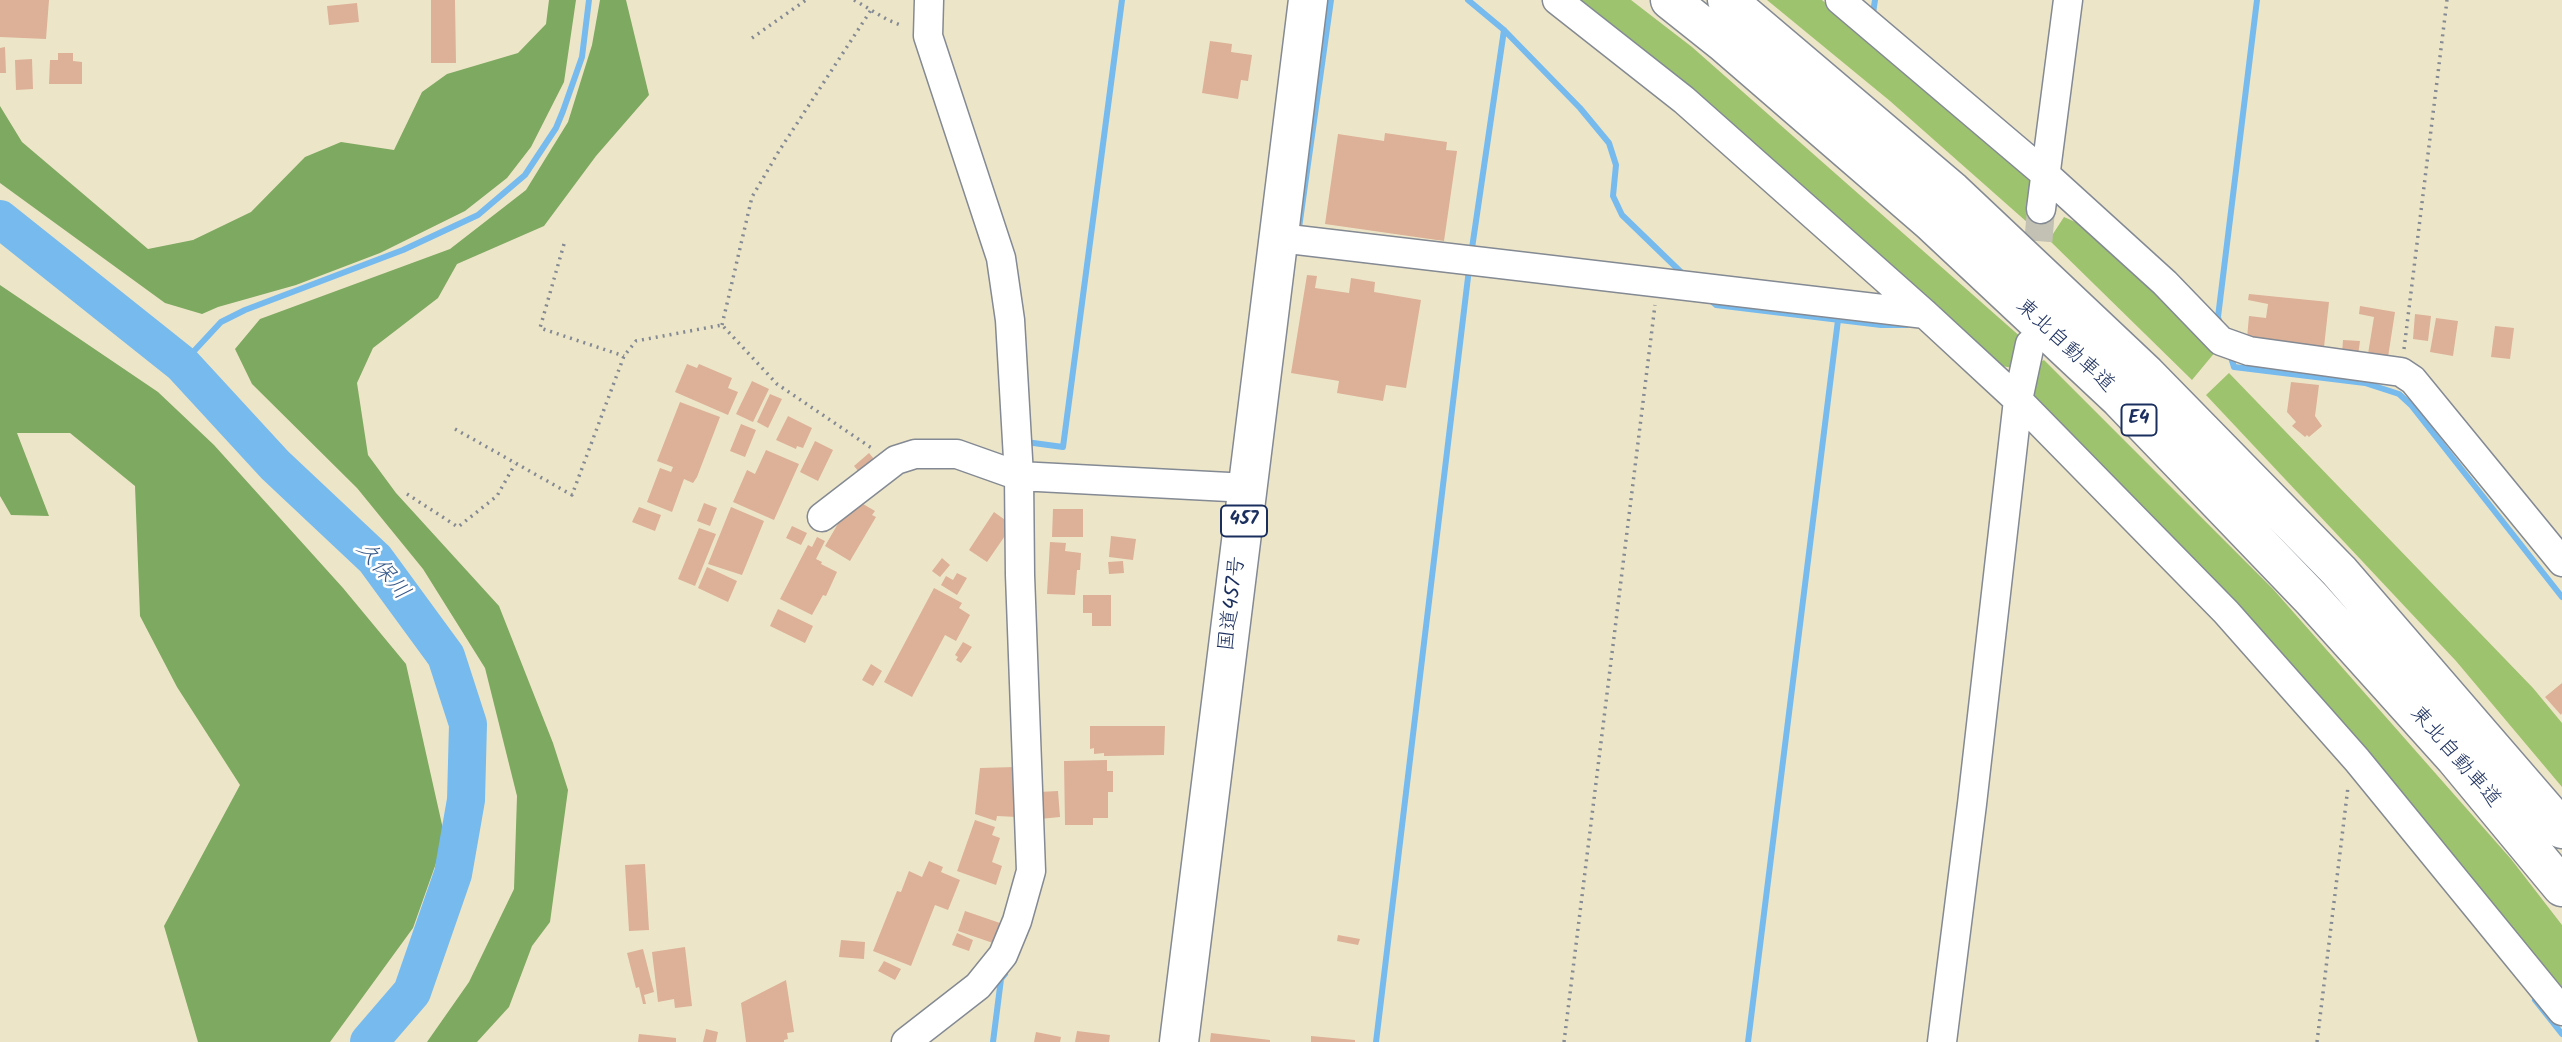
<!DOCTYPE html>
<html>
<head>
<meta charset="utf-8">
<style>
  body { margin:0 }
  canvas { display:block; background:#ede5c8 }
</style>
</head>
<body>
<canvas width="2562" height="1042"></canvas>
<script>
const ctx = document.querySelector('canvas').getContext('2d');
ctx.lineJoin = 'round';
function paint(path, color) { ctx.fillStyle = color; ctx.fill(path, 'evenodd'); }
const poly = rows => new Path2D(rows.map(r => 'M' + r).join(''));
function trace(path, color, width, dash) { ctx.strokeStyle = color; ctx.lineWidth = width; ctx.lineCap = dash ? 'butt' : 'round'; ctx.setLineDash(dash || []); ctx.stroke(path); }
function drawText(font, color, halo, rows, align = 'center') {
  ctx.font = font + ' Kalam,"Klee One",sans-serif'; ctx.lineWidth = 5; ctx.setLineDash([]); ctx.textBaseline = 'middle'; ctx.strokeStyle = halo; ctx.fillStyle = color; for (const [text, x, y, turn = 0] of rows) {
    ctx.save(); ctx.translate(x, y); ctx.rotate((+turn || 0) * Math.PI / 180); ctx.textAlign = isNaN(turn) ? turn : align; if (halo) ctx.strokeText(text, 0, 0); ctx.fillText(text, 0, 0); ctx.restore();
  }
}
paint(poly([
  [1573,0,1631,0,1692,47,2023,339,2013,368,1996,365,1685,82],
  [1767,0,1822,0,2029,175,2036,187,2028,223,1890,101],
  [2064,217,2080,224,2216,351,2192,380,2049,240],
  [2044,360,2273,589,2511,859,2562,925,2562,997,2027,396,2031,368],
  [2229,373,2533,688,2562,723,2562,787,2456,661,2206,395]
]), '#9dc36e');
paint(poly([
  [549,0,576,0,564,82,531,147,507,178,465,211,380,253,296,285,218,307,202,314,165,303,0,183,0,106,22,142,148,249,193,240,251,212,305,157,341,142,394,150,422,92,447,74,518,53,546,24],
  [600,0,626,0,649,95,596,156,544,226,457,264,438,298,373,348,357,383,368,455,396,493,499,606,553,743,568,790,550,922,532,946,509,1007,477,1042,427,1042,469,982,514,889,517,796,485,668,423,569,357,488,252,384,235,349,260,319,450,249,526,190,568,122,592,45],
  [0,285,158,392,214,445,343,588,406,664,445,838,413,928,330,1042,198,1042,164,926,240,785,177,687,140,616,135,486,70,433,17,433,49,516,11,515,0,496]
]), '#7ea961');
trace(poly([
  [1468,0,1504,30,1580,108,1609,143,1616,165,1613,196,1622,215,1685,276],
  [1875,0,1873,13,1875,15],
  [1298,235,1331,0],
  [1471,255,1504,30],
  [1708,298,1716,305,1881,325,1907,325],
  [2220,324,2218,317,2257,0],
  [2230,354,2234,367,2365,383,2399,394,2411,405,2562,597],
  [182,364,221,322,245,310,403,250,478,215,525,175,556,128,563,111,582,57,589,0],
  [1026,442,1063,447,1122,0],
  [2535,1000,2562,1034],
  [993,1042,1001,979,1005,974],
  [1376,1042,1469,269],
  [1748,1042,1838,320]
]), '#7be', 6);
trace(poly([
  [0,219,182,364,275,465,375,559,446,656,468,724,466,800,453,874,412,992,369,1042]
]), '#7be', 38);
paint(poly([
  [0,0,49,0,46,39,0,37],
  [431,0,455,0,456,63,431,63],
  [357,3,359,22,329,25,327,6],
  [1210,41,1232,44,1231,52,1252,55,1248,81,1241,80,1238,99,1202,93],
  [5,47,6,73,0,73,0,48],
  [58,53,73,53,73,61,82,62,82,84,49,84,50,60,58,60],
  [32,59,33,89,16,90,15,60],
  [1385,133,1447,142,1446,150,1457,151,1444,241,1325,224,1338,134,1384,141],
  [1307,275,1317,276,1315,288,1349,293,1351,278,1375,282,1374,292,1421,300,1406,388,1386,385,1383,401,1337,393,1339,381,1291,373],
  [2249,294,2329,302,2324,347,2247,338,2249,316,2266,318,2268,304,2248,300],
  [2360,306,2395,312,2388,357,2368,354,2374,317,2359,314],
  [2415,314,2431,316,2428,341,2413,339],
  [2436,318,2458,321,2453,356,2430,352],
  [2495,326,2514,328,2510,359,2491,357],
  [2343,340,2360,341,2358,356,2342,354],
  [687,364,697,368,699,364,732,378,728,388,738,392,728,415,675,392],
  [752,381,769,389,753,422,736,414],
  [2291,382,2319,385,2315,416,2322,426,2309,437,2307,435,2305,437,2292,426,2296,422,2287,412],
  [770,394,782,399,768,428,757,422],
  [680,402,720,417,697,477,693,483,684,479,672,512,647,502,660,468,671,472,673,467,657,461],
  [788,416,812,428,803,448,797,446,796,449,776,440],
  [741,424,756,430,745,457,730,451],
  [815,441,833,450,818,481,800,472],
  [766,450,799,464,774,520,733,502,747,470,755,474],
  [869,453,879,465,864,478,854,466],
  [858,501,875,511,872,515,876,517,850,561,825,546,850,503],
  [704,503,717,508,710,526,697,521],
  [639,507,661,515,655,531,632,522],
  [731,507,764,521,742,575,708,564],
  [1053,509,1083,509,1083,537,1052,537],
  [994,512,1008,522,1004,527,1009,530,987,562,969,550],
  [792,526,807,533,801,545,786,538],
  [699,528,716,534,695,586,678,579],
  [1111,536,1136,539,1133,560,1109,557],
  [817,537,825,541,816,559,822,562,821,564,837,572,826,596,823,595,812,615,780,599,808,545,812,547],
  [1050,542,1066,543,1065,551,1081,553,1080,570,1077,570,1075,595,1047,594],
  [942,558,950,565,940,577,932,571],
  [1123,561,1124,573,1109,574,1108,562],
  [707,567,737,581,728,602,698,588],
  [957,573,967,578,957,595,941,585,946,576,953,580],
  [934,588,962,603,959,608,970,615,956,641,945,635,912,697,884,682],
  [1083,595,1111,595,1111,626,1092,626,1092,613,1083,613],
  [778,609,813,626,805,643,770,626],
  [963,642,972,647,961,663,956,660,958,657,955,655],
  [871,664,882,671,873,686,862,680],
  [2562,683,2562,713,2561,715,2545,697],
  [1090,726,1165,726,1164,755,1104,756,1104,753,1094,754,1094,748,1090,749],
  [1107,760,1107,771,1113,771,1113,792,1108,792,1108,818,1093,818,1093,825,1065,825,1064,761],
  [1015,767,1017,817,997,816,996,821,975,814,980,768],
  [1058,791,1060,817,1040,819,1039,792],
  [975,820,995,827,992,835,1000,838,992,862,1002,866,996,885,957,871],
  [929,861,943,867,941,872,960,880,948,910,935,905,911,966,873,951,897,891,901,892,909,871,922,877],
  [645,864,649,930,629,931,625,865],
  [965,911,1000,923,993,943,958,931],
  [957,933,973,940,969,951,952,945],
  [1338,935,1360,939,1358,945,1337,941],
  [841,940,865,942,864,959,839,957],
  [685,947,692,1006,675,1008,674,999,658,1002,652,952],
  [643,949,654,992,644,995,646,1004,643,1004,639,987,636,988,627,953],
  [884,961,901,969,895,980,878,971],
  [786,980,794,1032,787,1033,788,1039,784,1040,784,1042,746,1042,741,1003],
  [706,1029,718,1032,716,1042,703,1042],
  [1077,1031,1110,1035,1109,1042,1075,1042],
  [1036,1032,1061,1037,1060,1042,1034,1042],
  [1211,1033,1270,1040,1270,1042,1210,1042],
  [639,1034,676,1038,676,1042,638,1042],
  [1311,1036,1355,1040,1355,1042,1311,1042]
]), '#dcb198');
trace(poly([
  [2035,283,2041,209]
]), '#c3c1b3', 28, [28, 14]);
const minor = poly([
  [1557,0,1684,100,1925,314,2018,400,2226,612,2357,760,2562,1011],
  [1840,0,2045,174,2165,283,2221,341,2249,351,2401,372,2413,380,2562,562],
  [2041,209,2068,0],
  [1280,238,1925,314],
  [822,517,896,460,915,454,957,454,1019,476,1248,488],
  [906,1042,978,986,1003,955,1017,921,1031,871,1020,575,1019,476,1010,320,1001,258,928,36,929,0],
  [1942,1042,1972,804,2018,400,2030,344]
]);
const highway = poly([
  [1670,0,1724,43,1931,222,2120,399,2312,599,2455,758,2562,887],
  [1727,0,1952,191,2146,374,2339,571,2562,829],
  [1179,1042,1308,0]
]);
trace(minor, '#848a93', 31);
trace(highway, '#848a93', 41);
trace(poly([
  [854,0,888,20,903,26],
  [752,38,806,0],
  [564,244,540,328,624,356],
  [722,325,752,197,779,151,871,10],
  [2404,349,2447,0],
  [455,429,572,495,624,356,636,341,722,325,777,384,873,449],
  [407,494,458,527,497,496,515,464],
  [1564,1042,1655,305],
  [2317,1042,2348,787]
]), '#848a93', 3.5, [2, 5]);
trace(minor, '#fff', 28);
trace(highway, '#fff', 38);
for (const [x, y, w] of [
  [2139,420,35],
  [1244,521,46]
]) { const box = new Path2D(); box.roundRect(x - w / 2, y - 15.5, w, 31, 5); ctx.fillStyle = '#fff'; ctx.fill(box); trace(box, '#1b2f5e', 2); }
drawText('bold 19px', '#1b2f5e', null, [
  ["E4",2139,420],
  ["457",1244,521]
]);
drawText('21px', '#1b2f5e', '#fff', [
  ["東北自動車道",2064,347,43],
  ["国道457号",1234,604,-83],
  ["東北自動車道",2454,758,49]
]);
drawText('italic 23px', '#375989', '#fff', [
  ["久保川",381,572,50]
]);
</script>
</body>
</html>
